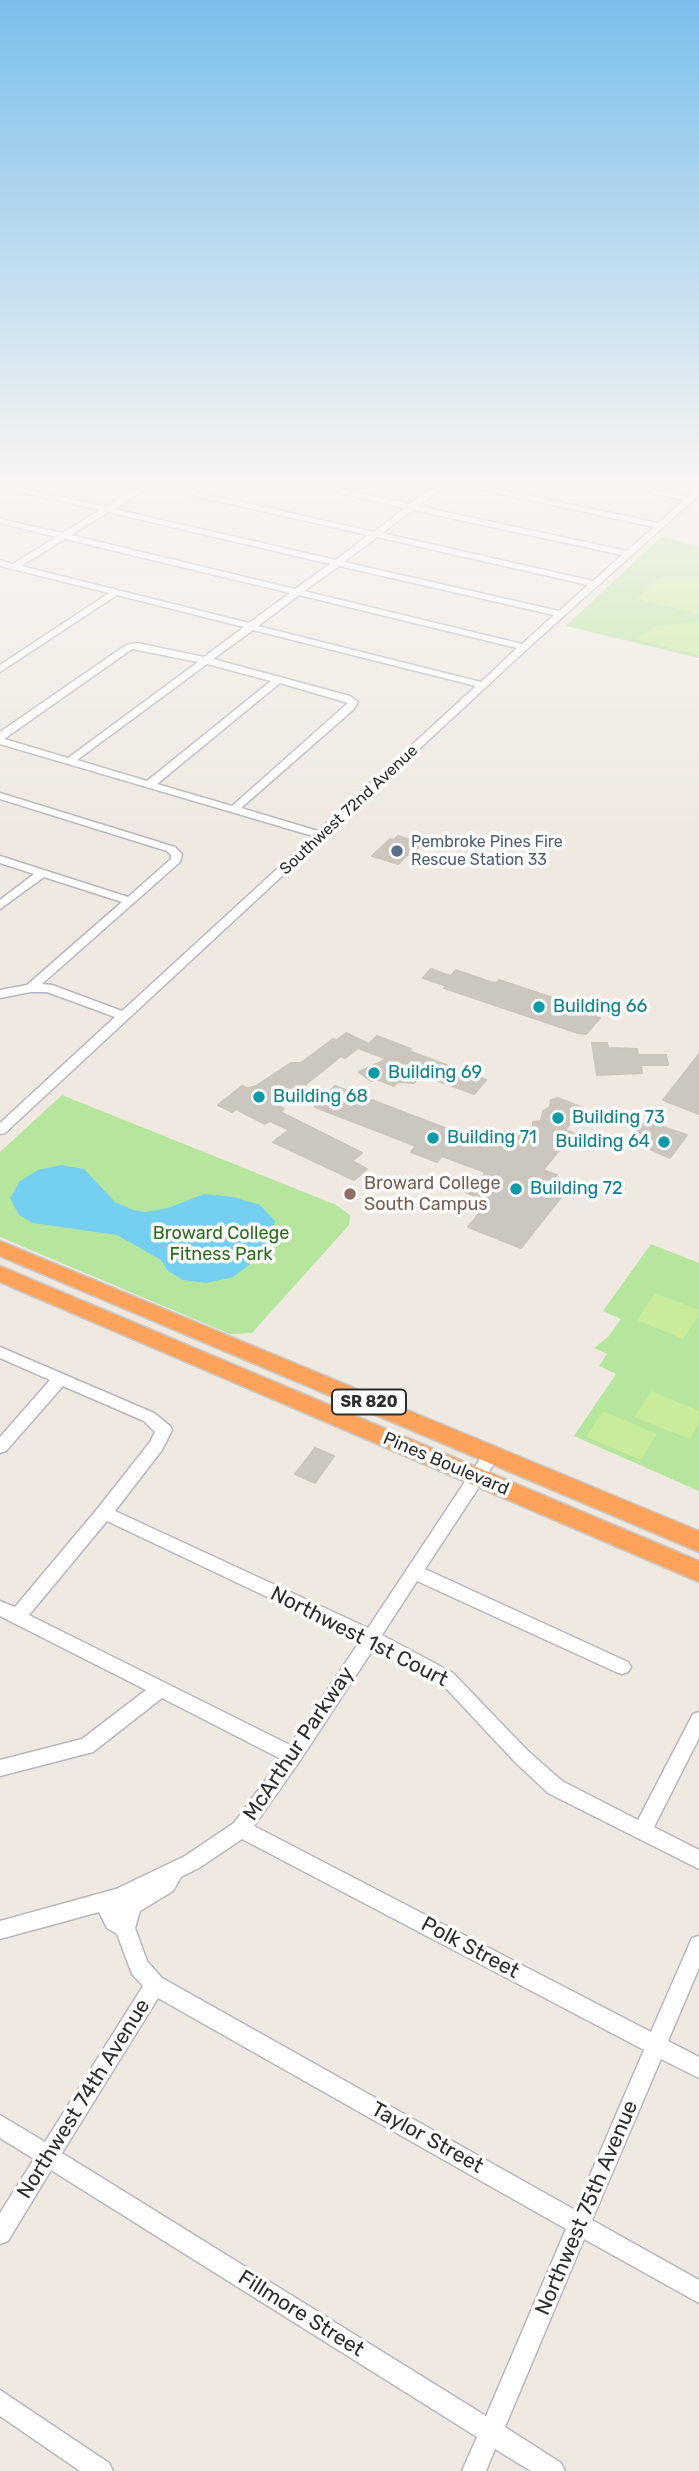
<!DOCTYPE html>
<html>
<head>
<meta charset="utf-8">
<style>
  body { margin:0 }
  canvas { display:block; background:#efe9e1 }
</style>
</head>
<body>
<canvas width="699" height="2471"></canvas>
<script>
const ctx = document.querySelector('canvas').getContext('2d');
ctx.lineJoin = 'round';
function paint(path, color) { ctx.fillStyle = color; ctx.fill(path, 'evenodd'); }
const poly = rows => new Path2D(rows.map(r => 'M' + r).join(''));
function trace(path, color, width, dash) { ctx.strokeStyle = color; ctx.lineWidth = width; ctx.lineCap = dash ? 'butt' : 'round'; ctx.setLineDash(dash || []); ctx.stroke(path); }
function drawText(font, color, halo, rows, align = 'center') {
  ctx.font = font + ' Rubik,sans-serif'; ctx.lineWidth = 7; ctx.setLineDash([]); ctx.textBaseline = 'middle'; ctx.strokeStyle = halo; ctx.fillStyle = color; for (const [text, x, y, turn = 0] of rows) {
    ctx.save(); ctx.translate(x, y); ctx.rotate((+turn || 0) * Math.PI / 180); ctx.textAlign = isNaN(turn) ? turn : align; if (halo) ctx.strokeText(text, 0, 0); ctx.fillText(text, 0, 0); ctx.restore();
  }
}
paint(poly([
  [661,537,699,546,699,658,566,626],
  [62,1095,336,1205,350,1215,349,1225,252,1333,230,1334,0,1237,0,1152],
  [651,1244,699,1263,699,1491,574,1436,616,1374,599,1366,607,1354,594,1348,609,1336,621,1319,603,1311]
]), '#b6e59e');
paint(poly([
  [699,576,699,614,636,599,660,577],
  [699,622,699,655,635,639,657,626],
  [655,1293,699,1310,699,1315,683,1339,637,1320],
  [651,1391,699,1411,699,1423,690,1439,634,1417],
  [603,1411,657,1434,641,1460,586,1437]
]), '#c9ec9a');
paint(poly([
  [61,1165,84,1169,115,1202,133,1210,146,1212,168,1208,204,1194,234,1197,260,1205,275,1221,271,1239,249,1265,233,1277,206,1283,183,1280,168,1271,161,1260,117,1235,33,1223,19,1215,10,1198,20,1181,38,1170]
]), '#75cff0');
const building = poly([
  [398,836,422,843,411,856,407,855,398,864,372,856,390,839,394,840,398,836],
  [431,969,451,976,456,970,490,982,496,983,499,980,598,1013,595,1017,600,1018,586,1034,578,1033,444,988,447,986,423,978,431,969],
  [346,1033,369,1044,377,1036,411,1049,409,1051,486,1080,474,1094,422,1075,414,1083,398,1082,394,1086,376,1079,371,1081,359,1072,387,1059,358,1048,345,1058,341,1056,279,1106,284,1109,280,1112,362,1153,352,1161,367,1169,354,1180,273,1142,289,1130,270,1121,265,1124,236,1109,232,1112,218,1105,242,1086,248,1088,256,1086,291,1063,301,1063,333,1039,337,1040,346,1033],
  [592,1043,607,1043,608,1048,637,1049,638,1055,666,1055,668,1065,641,1065,642,1073,597,1075,592,1043],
  [699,1054,699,1114,663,1100,699,1054],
  [335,1086,492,1146,505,1131,525,1138,533,1128,533,1122,541,1121,543,1111,550,1107,551,1100,558,1098,583,1108,565,1130,578,1135,570,1144,565,1143,543,1170,557,1175,550,1185,566,1191,521,1248,468,1227,489,1202,463,1191,478,1187,485,1172,442,1156,437,1162,411,1152,416,1146,315,1107,335,1086],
  [645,1121,687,1135,670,1158,643,1146,651,1137,637,1132,645,1121],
  [315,1448,334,1456,315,1483,295,1474,315,1448]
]);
paint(building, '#cbc7bf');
trace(building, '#cbc5ba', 2);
const minor = poly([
  [0,484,106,507,143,484,163,484,374,532,405,508,301,484,318,484,410,504,437,484,447,484,418,506,627,551,654,527,456,484,473,484,658,523,684,500,612,484,629,484,688,496,699,489,699,495,527,649,5,1133,0,1134,0,1123,115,1017,47,992,31,992,0,998,0,990,27,985,122,902,44,877,0,909,0,900,34,874,0,863,0,856,128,897,171,859,171,855,167,851,0,799,0,793,175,847,182,854,180,862,42,984,52,985,122,1011,313,836,0,744,0,732,126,645,137,643,204,657,244,627,117,595,0,672,0,665,109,593,0,566,0,560,13,564,56,537,0,523,0,519,62,533,100,510,0,487,0,484],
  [151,486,368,535,336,560,114,509,151,486],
  [413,510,622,555,593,581,382,533,413,510],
  [108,512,330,564,295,589,71,535,108,512],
  [377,537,588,585,559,611,344,562,377,537],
  [65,539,290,593,249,623,21,566,65,539],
  [339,566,554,615,522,644,304,591,339,566],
  [299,595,517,648,481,682,258,626,299,595],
  [253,630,476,686,318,831,241,808,354,709,358,702,350,696,213,659,253,630],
  [132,649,198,662,68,758,4,739,132,649],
  [207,664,271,681,147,781,77,760,207,664],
  [280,683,348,703,232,806,157,784,280,683],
  [0,1347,154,1413,170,1426,172,1430,162,1450,115,1511,368,1628,486,1450,492,1448,498,1450,500,1454,498,1458,425,1569,628,1662,631,1667,628,1672,622,1674,616,1672,417,1581,382,1635,453,1673,527,1750,562,1781,638,1820,693,1714,699,1712,699,1738,654,1827,699,1850,699,1869,548,1793,515,1762,441,1683,374,1648,299,1762,254,1826,651,2032,692,1938,699,1936,699,1968,668,2041,699,2057,699,2078,661,2059,592,2220,699,2280,699,2303,584,2239,505,2427,561,2463,565,2471,531,2471,495,2449,486,2471,462,2471,477,2437,51,2170,8,2241,0,2244,0,2213,34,2159,0,2138,0,2115,45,2142,143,1986,132,1974,117,1934,107,1928,99,1912,0,1939,0,1921,116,1889,185,1856,234,1823,281,1759,162,1698,93,1752,0,1776,0,1760,82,1739,146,1690,0,1616,0,1601,15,1607,98,1508,150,1442,155,1432,144,1421,63,1386,6,1451,0,1453,0,1437,50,1380,0,1358,0,1347],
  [107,1521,360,1641,290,1745,29,1615,107,1521],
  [242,1839,644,2050,575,2210,162,1978,147,1961,135,1928,140,1911,173,1891,181,1877,199,1868,242,1839],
  [158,1998,566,2229,486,2416,62,2153,158,1998],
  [0,2390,109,2463,113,2471,80,2471,0,2416,0,2390]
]);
const highway = poly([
  [0,1241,699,1531,699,1552,0,1256,0,1241],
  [0,1266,699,1561,699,1582,0,1282,0,1266]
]);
trace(minor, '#b4b7c1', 3);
trace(highway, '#c9c9c9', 3);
paint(minor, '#fff');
paint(highway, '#ffa35c');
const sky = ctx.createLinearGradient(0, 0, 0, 830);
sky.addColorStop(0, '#7abfeb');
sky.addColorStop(0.58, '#f8f5f2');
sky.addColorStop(1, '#f8f5f200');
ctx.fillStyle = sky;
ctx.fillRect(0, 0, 699, 830);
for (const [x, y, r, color] of [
  [397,851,7,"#5c6f8a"],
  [539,1007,7,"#0f9aa8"],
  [374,1073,7,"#0f9aa8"],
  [259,1097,7,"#0f9aa8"],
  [558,1118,7,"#0f9aa8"],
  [433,1138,7,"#0f9aa8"],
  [664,1142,7,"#0f9aa8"],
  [516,1189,7,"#0f9aa8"],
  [350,1194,7,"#8d6e63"]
]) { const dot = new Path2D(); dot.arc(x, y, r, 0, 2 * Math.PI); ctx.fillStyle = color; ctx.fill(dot); trace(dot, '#fff', 2.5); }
drawText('16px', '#2e2e2e', '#fff', [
  ["Southwest 72nd Avenue",349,810,-43]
]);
drawText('16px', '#4e5e75', '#fff', [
  ["Pembroke Pines Fire",411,842],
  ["Rescue Station 33",411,860]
], 'left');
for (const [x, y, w] of [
  [369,1402,74]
]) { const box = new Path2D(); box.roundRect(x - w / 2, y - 12.5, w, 25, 5); ctx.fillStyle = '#fff'; ctx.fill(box); trace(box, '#2e2e2e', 2); }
drawText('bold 16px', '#2e2e2e', null, [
  ["SR 820",369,1402]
]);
drawText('18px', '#0d838f', '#fff', [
  ["Building 66",553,1007],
  ["Building 69",388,1073],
  ["Building 68",273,1097],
  ["Building 73",572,1118],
  ["Building 71",447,1138],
  ["Building 64",650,1142,"right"],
  ["Building 72",530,1189]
], 'left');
drawText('18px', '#785e54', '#fff', [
  ["Broward College",364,1184],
  ["South Campus",364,1205]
], 'left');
drawText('18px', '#2c6e1b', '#fff', [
  ["Broward College",221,1234],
  ["Fitness Park",221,1255]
]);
drawText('18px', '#2e2e2e', '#fff', [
  ["Pines Boulevard",446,1464,23]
]);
drawText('21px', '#2e2e2e', '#fff', [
  ["Northwest 1st Court",359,1637,27],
  ["McArthur Parkway",299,1744,-56],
  ["Polk Street",470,1948,28],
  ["Northwest 74th Avenue",84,2099,-58],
  ["Taylor Street",427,2138,29],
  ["Northwest 75th Avenue",587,2208,-67],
  ["Fillmore Street",301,2314,32]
]);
</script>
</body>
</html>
